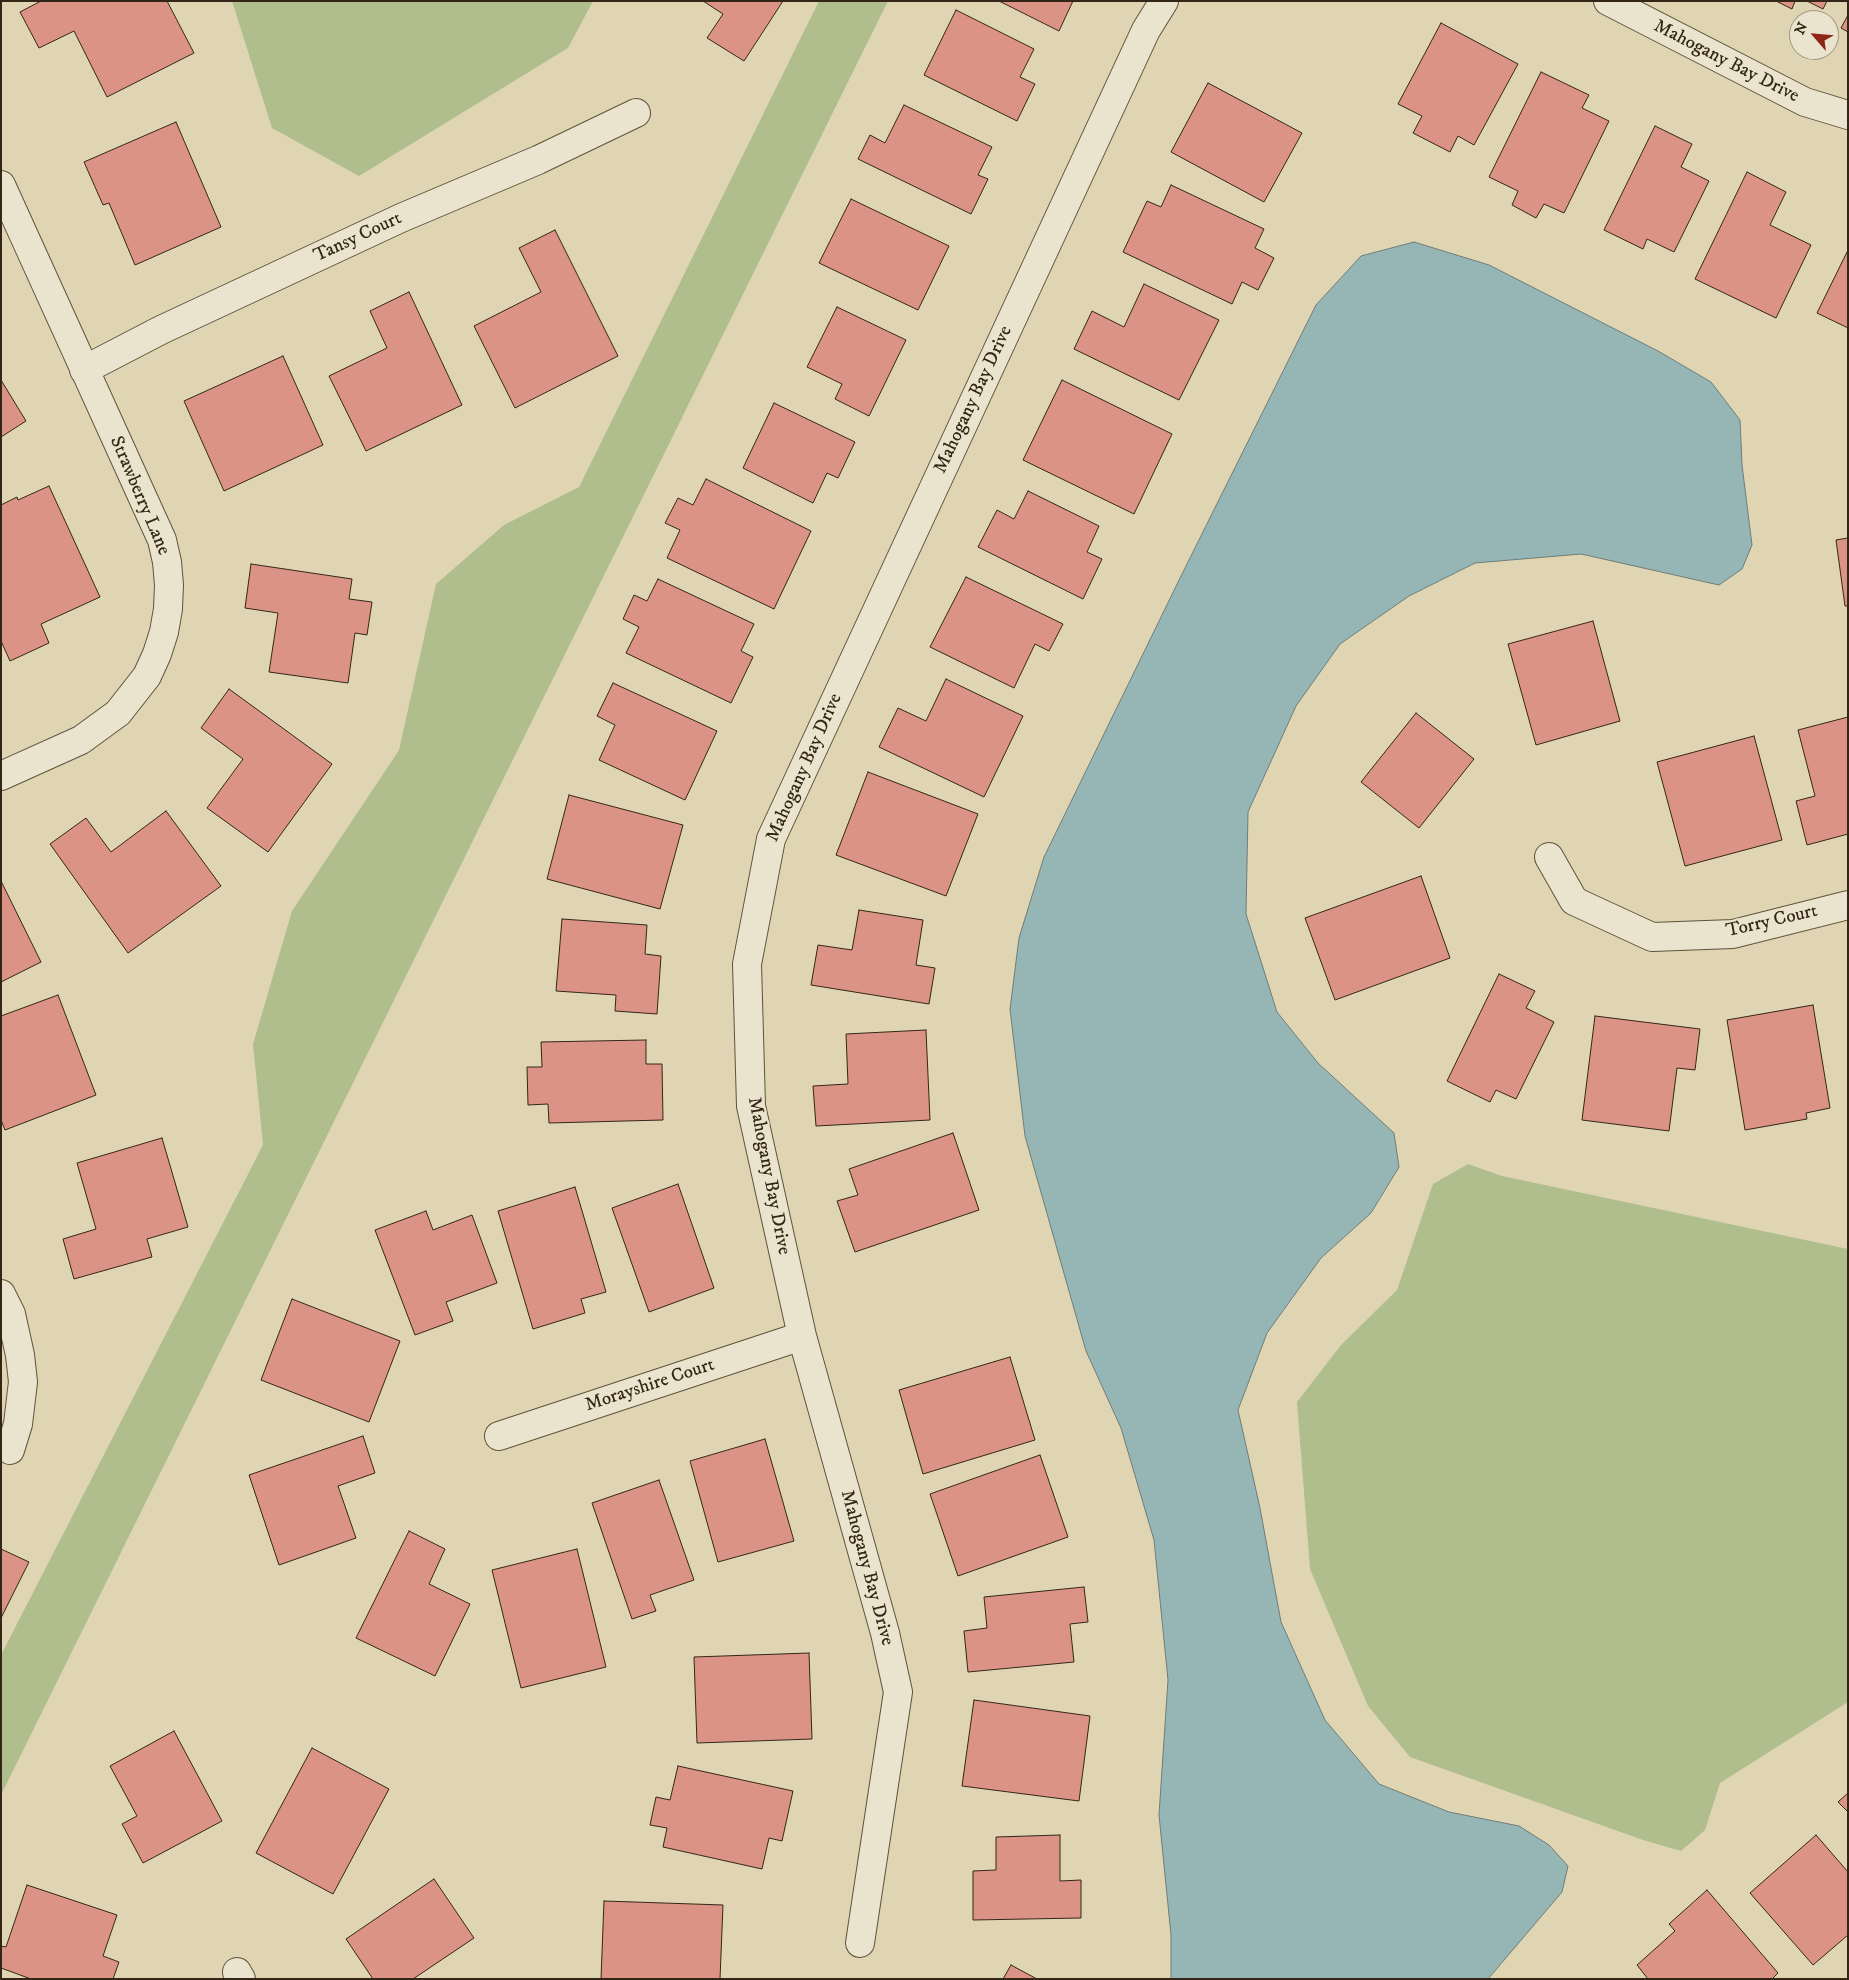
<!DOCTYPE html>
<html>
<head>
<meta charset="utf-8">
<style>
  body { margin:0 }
  #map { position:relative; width:1849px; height:1980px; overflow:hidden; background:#dfd5b3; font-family:"IM FELL DW Pica",serif }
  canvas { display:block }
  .frame { position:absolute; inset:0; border:2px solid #342616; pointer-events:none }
  .north { position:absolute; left:1789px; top:10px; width:50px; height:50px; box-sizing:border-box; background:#eae4ce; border:1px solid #a19884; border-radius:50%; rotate:297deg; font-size:14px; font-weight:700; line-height:20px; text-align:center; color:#342616 }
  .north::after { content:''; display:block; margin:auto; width:18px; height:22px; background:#8f2418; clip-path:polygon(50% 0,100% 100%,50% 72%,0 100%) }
</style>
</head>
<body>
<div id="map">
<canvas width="1849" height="1980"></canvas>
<div class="frame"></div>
<div class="north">N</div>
</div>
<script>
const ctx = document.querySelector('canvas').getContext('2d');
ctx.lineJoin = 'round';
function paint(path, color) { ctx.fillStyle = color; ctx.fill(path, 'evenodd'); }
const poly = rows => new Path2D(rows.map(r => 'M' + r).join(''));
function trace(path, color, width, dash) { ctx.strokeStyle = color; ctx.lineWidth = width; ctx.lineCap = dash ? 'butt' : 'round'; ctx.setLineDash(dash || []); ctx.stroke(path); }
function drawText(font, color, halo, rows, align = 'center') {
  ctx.font = font + ' "IM FELL DW Pica",serif'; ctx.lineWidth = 4; ctx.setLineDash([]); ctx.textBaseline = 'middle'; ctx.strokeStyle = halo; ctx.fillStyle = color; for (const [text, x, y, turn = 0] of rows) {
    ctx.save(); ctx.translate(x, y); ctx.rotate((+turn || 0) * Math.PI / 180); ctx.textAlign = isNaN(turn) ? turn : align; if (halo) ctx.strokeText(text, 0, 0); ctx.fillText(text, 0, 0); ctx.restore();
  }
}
paint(poly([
  [232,1,593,1,568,48,359,176,272,128],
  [819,1,888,1,1,1795,1,1655,263,1145,253,1044,292,911,399,750,436,584,504,525,579,487],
  [1468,1164,1502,1176,1848,1249,1848,1702,1720,1783,1705,1830,1681,1851,1643,1840,1410,1757,1368,1706,1310,1569,1297,1402,1341,1345,1397,1290,1433,1184]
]), '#b0be8e');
const water = poly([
  [1414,242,1489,265,1658,351,1711,382,1740,420,1742,465,1752,545,1742,569,1719,585,1581,554,1475,563,1409,596,1340,644,1296,706,1248,812,1246,914,1277,1012,1318,1063,1394,1133,1399,1167,1371,1213,1321,1258,1267,1333,1238,1410,1260,1508,1281,1622,1325,1720,1379,1784,1449,1812,1519,1826,1549,1845,1568,1866,1562,1892,1488,1979,1171,1979,1171,1935,1159,1815,1168,1680,1154,1540,1121,1428,1086,1351,1025,1136,1010,1009,1019,938,1044,857,1182,574,1316,305,1361,256,1414,242]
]);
paint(water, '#96b6b6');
trace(water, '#6f7c76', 1);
const building = poly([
  [41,1,167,1,194,53,107,97,74,31,39,48,20,12,41,1],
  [703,1,783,1,744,61,707,38,723,14,703,1],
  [999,1,1073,1,1059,31,999,1],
  [1776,1,1795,1,1792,9,1776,1],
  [1807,1,1827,1,1823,9,1807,1],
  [956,10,1034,49,1020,77,1035,84,1017,121,924,75,956,10],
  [1848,15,1848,32,1841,28,1848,15],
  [1441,23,1518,64,1474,145,1458,136,1450,152,1413,133,1422,116,1398,104,1441,23],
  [1541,72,1589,95,1582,108,1609,121,1564,213,1544,204,1536,218,1512,205,1518,191,1489,177,1541,72],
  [1208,83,1302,133,1264,202,1171,152,1208,83],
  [904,105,992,147,978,175,988,179,971,214,858,159,870,135,885,143,904,105],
  [176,122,221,227,135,265,109,203,103,205,84,162,176,122],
  [1655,126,1692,144,1681,167,1709,181,1674,252,1647,239,1643,249,1604,230,1655,126],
  [1747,172,1786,192,1770,225,1811,245,1776,318,1695,279,1747,172],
  [1171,185,1264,229,1255,248,1274,258,1258,290,1242,282,1232,304,1123,252,1147,201,1161,207,1171,185],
  [851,199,949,246,918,310,819,263,851,199],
  [555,230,618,356,515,408,474,326,541,292,519,248,555,230],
  [1848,250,1848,328,1817,313,1848,250],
  [1144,284,1219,320,1179,400,1074,349,1092,311,1124,327,1144,284],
  [409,292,462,405,366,451,329,376,387,348,370,311,409,292],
  [837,307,906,340,869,416,835,399,842,384,807,367,837,307],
  [283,356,323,445,224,491,184,401,283,356],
  [1,380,26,421,1,437,1,380],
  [1062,380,1172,434,1134,514,1023,460,1062,380],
  [774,403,855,442,838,478,827,473,813,503,743,468,774,403],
  [706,479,811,531,774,609,667,558,680,530,665,523,678,498,693,505,706,479],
  [49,486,100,597,41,624,49,643,10,661,1,641,1,505,17,497,18,500,49,486],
  [1028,491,1099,526,1087,552,1102,559,1083,599,978,547,997,510,1014,519,1028,491],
  [1848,538,1848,606,1845,606,1836,540,1848,538],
  [251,564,352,579,349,599,372,602,367,635,355,633,348,683,269,672,278,613,245,608,251,564],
  [966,577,1063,624,1049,651,1035,644,1014,688,930,647,966,577],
  [658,579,754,624,741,651,753,657,731,703,626,653,639,627,623,619,634,595,647,601,658,579],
  [1593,621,1620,721,1536,745,1508,644,1593,621],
  [946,679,1023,716,984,797,879,747,898,708,926,721,946,679],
  [613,683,717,731,685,800,599,760,615,725,597,716,613,683],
  [229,689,332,764,268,852,207,808,243,759,201,728,229,689],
  [1416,713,1474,759,1419,828,1361,782,1416,713],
  [1848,717,1848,834,1807,845,1796,801,1815,796,1798,730,1848,717],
  [1754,736,1782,840,1685,866,1657,762,1754,736],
  [868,772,978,814,946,896,836,855,868,772],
  [569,795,683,825,660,909,547,879,569,795],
  [166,811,221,886,128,953,50,844,86,818,111,852,166,811],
  [1421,876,1450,958,1335,1000,1305,918,1421,876],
  [1,881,41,962,1,982,1,881],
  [859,910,923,920,916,965,935,968,929,1004,811,985,818,945,852,950,859,910],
  [562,919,647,925,645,954,661,956,657,1014,615,1011,616,995,556,991,562,919],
  [1499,974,1535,991,1526,1008,1554,1022,1516,1099,1496,1090,1490,1102,1447,1081,1499,974],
  [58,995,96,1095,5,1130,1,1120,1,1016,58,995],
  [1813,1005,1830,1108,1806,1113,1807,1119,1745,1130,1727,1020,1813,1005],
  [1595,1016,1700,1029,1695,1070,1677,1068,1669,1131,1582,1120,1595,1016],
  [926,1030,930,1120,816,1126,813,1086,848,1084,846,1034,926,1030],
  [646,1040,646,1064,662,1064,663,1120,549,1123,548,1104,528,1105,527,1067,542,1067,541,1042,646,1040],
  [953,1133,979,1210,855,1252,837,1201,858,1195,849,1169,953,1133],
  [162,1138,188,1227,147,1239,152,1257,74,1279,63,1239,96,1229,77,1163,162,1138],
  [678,1184,714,1288,649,1312,612,1208,678,1184],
  [575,1187,606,1292,581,1299,585,1313,533,1329,498,1211,575,1187],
  [426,1211,433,1230,472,1215,497,1283,446,1302,453,1321,415,1335,375,1230,426,1211],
  [292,1299,400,1341,369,1422,261,1380,292,1299],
  [1010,1357,1035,1440,923,1474,899,1390,1010,1357],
  [363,1436,375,1473,338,1486,356,1538,279,1565,249,1475,363,1436],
  [765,1439,794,1541,718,1562,690,1461,765,1439],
  [1040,1455,1068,1537,958,1576,930,1494,1040,1455],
  [659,1480,694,1580,650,1595,656,1611,632,1619,592,1503,659,1480],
  [409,1531,445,1549,429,1584,470,1604,435,1676,356,1638,409,1531],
  [1,1549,29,1562,1,1618,1,1549],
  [577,1549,606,1667,521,1688,492,1570,577,1549],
  [1084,1587,1088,1622,1070,1624,1074,1662,968,1672,964,1631,987,1628,984,1597,1084,1587],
  [809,1653,812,1739,697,1743,694,1657,809,1653],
  [974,1700,1090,1716,1079,1801,962,1786,974,1700],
  [174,1731,222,1821,143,1863,122,1824,137,1816,110,1766,174,1731],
  [312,1748,389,1789,333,1894,256,1853,312,1748],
  [678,1766,793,1791,782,1841,769,1838,762,1869,663,1847,667,1828,650,1825,656,1797,670,1800,678,1766],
  [1848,1793,1848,1812,1838,1802,1848,1793],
  [1060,1835,1060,1881,1081,1880,1081,1918,973,1920,973,1871,996,1870,996,1837,1060,1835],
  [1816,1835,1848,1872,1848,1935,1813,1965,1750,1893,1816,1835],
  [434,1879,474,1938,413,1979,373,1979,346,1939,434,1879],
  [27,1885,117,1915,103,1956,119,1962,113,1979,31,1979,1,1968,1,1946,6,1947,27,1885],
  [1707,1890,1778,1973,1772,1979,1648,1979,1637,1965,1675,1931,1669,1924,1707,1890],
  [604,1901,723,1905,720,1979,601,1979,604,1901],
  [1011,1965,1037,1979,1003,1979,1011,1965]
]);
paint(building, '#db9385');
trace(building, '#342616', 1);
const minor = poly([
  [1608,1,1805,102,1848,115],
  [1,185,162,540,167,562,169,585,168,609,164,632,157,654,147,676,118,713,81,740,1,776],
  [84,370,161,330,401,218,538,160,636,113],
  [1549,857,1574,901,1652,937,1733,934,1848,905],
  [1,1294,11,1314,20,1355,23,1382,18,1424,10,1450],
  [499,1436,802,1336],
  [860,1943,898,1692,885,1633,802,1336,751,1106,747,964,771,839,1146,30,1164,1],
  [237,1972,241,1979]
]);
trace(minor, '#5f523d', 30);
trace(minor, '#eae4ce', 28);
drawText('19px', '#342616', '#eae4ce', [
  ["Mahogany Bay Drive",1726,62,27],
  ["Tansy Court",358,238,-25],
  ["Mahogany Bay Drive",974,400,-65],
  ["Strawberry Lane",139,496,67],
  ["Mahogany Bay Drive",805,768,-66],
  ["Torry Court",1772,922,-13],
  ["Mahogany Bay Drive",768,1176,79],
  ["Morayshire Court",650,1386,-18],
  ["Mahogany Bay Drive",866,1568,75]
]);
</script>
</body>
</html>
